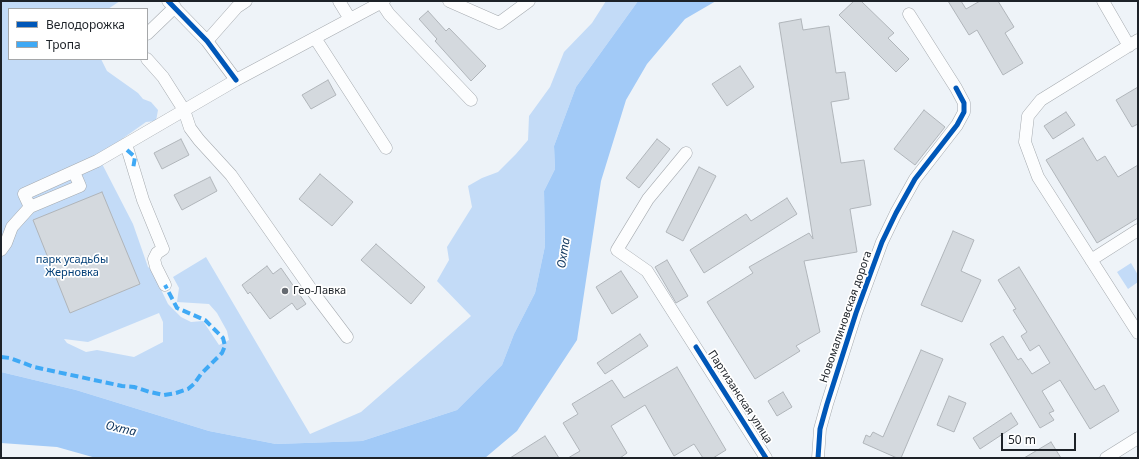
<!DOCTYPE html>
<html>
<head>
<meta charset="utf-8">
<style>
  body { margin:0 }
  #map { position:relative; width:1139px; height:459px; overflow:hidden; background:#eef3f8; font-family:"Noto Sans",sans-serif }
  canvas { display:block }
  .frame { position:absolute; inset:0; border:2px solid #1d2228; pointer-events:none }
  .legend { position:absolute; left:8px; top:8px; width:140px; height:52px; box-sizing:border-box; background:#fff; border:1px solid #a5a7a9; margin:0; padding:5px 7px; list-style:none; font-size:12px; color:#1d2228 }
  .legend li { display:flex; align-items:center; gap:8px; height:20px }
  .legend b { width:20px; border:1px solid #a5a7a9 }
  .scale { position:absolute; left:1001px; top:433px; width:75px; height:18px; box-sizing:border-box; border:2px solid #1d2228; border-top:0; padding-left:5px; font-size:12px; line-height:14px; white-space:nowrap; color:#1d2228; -webkit-text-stroke:3px #fff; paint-order:stroke }
</style>
</head>
<body>
<div id="map">
<canvas width="1139" height="459"></canvas>
<div class="frame"></div>
<ul class="legend">
<li><b style="height:5px;background:#0057b8"></b>Велодорожка</li>
<li><b style="height:5px;background:#3fa9f5"></b>Тропа</li>
</ul>
<div class="scale">50 m</div>
</div>
<script>
const ctx = document.querySelector('canvas').getContext('2d');
ctx.lineJoin = 'round';
function paint(path, color) { ctx.fillStyle = color; ctx.fill(path, 'evenodd'); }
const poly = rows => new Path2D(rows.map(r => 'M' + r).join(''));
function trace(path, color, width, dash) { ctx.strokeStyle = color; ctx.lineWidth = width; ctx.lineCap = dash ? 'butt' : 'round'; ctx.setLineDash(dash || []); ctx.stroke(path); }
function drawText(font, color, halo, rows, align = 'center') {
  ctx.font = font + ' "Noto Sans",sans-serif'; ctx.lineWidth = 3.5; ctx.setLineDash([]); ctx.textBaseline = 'middle'; ctx.strokeStyle = halo; ctx.fillStyle = color; for (const [text, x, y, turn = 0] of rows) {
    ctx.save(); ctx.translate(x, y); ctx.rotate((+turn || 0) * Math.PI / 180); ctx.textAlign = isNaN(turn) ? turn : align; if (halo) ctx.strokeText(text, 0, 0); ctx.fillText(text, 0, 0); ctx.restore();
  }
}
paint(poly([
  [1,1,120,1,108,9,9,9,9,59,101,59,107,71,138,93,143,99,151,102,158,110,156,121,146,122,98,156,133,224,148,267,151,269,168,304,181,317,191,322,203,321,219,345,229,340,227,331,217,313,209,304,177,302,179,288,173,277,206,257,310,434,361,412,471,316,437,281,449,260,447,247,472,207,468,186,482,178,498,172,516,154,528,140,529,116,550,87,564,52,592,23,606,1,638,1,576,87,554,146,555,169,544,191,545,246,535,293,514,334,502,365,457,410,362,441,276,444,209,431,76,390,1,372],
  [159,313,163,322,163,342,134,357,97,350,86,352,67,343,64,339,88,342],
  [1131,263,1138,275,1138,282,1128,289,1117,272]
]), '#c3dbf7');
paint(poly([
  [638,1,716,1,685,19,647,64,626,100,601,181,577,340,517,431,485,458,96,458,57,447,1,443,1,372,76,390,209,431,276,444,362,441,457,410,502,365,514,334,535,293,545,246,544,191,555,169,554,146,576,87]
]), '#a2caf7');
const building = poly([
  [854,1,861,1,894,33,888,38,909,59,896,72,839,15,854,1],
  [948,1,961,1,966,9,980,1,998,1,1014,27,1005,33,1023,63,1003,75,977,30,969,35,948,1],
  [428,11,446,31,449,28,486,66,471,81,435,41,437,39,419,19,428,11],
  [801,19,803,30,829,26,836,73,845,72,849,99,831,102,841,163,864,160,871,205,850,209,857,252,804,261,820,332,796,346,800,351,755,379,707,302,753,273,749,267,809,233,813,239,779,23,801,19],
  [740,66,754,87,727,106,712,84,740,66],
  [328,80,336,95,311,109,302,95,328,80],
  [1138,87,1138,124,1132,127,1116,100,1138,87],
  [924,110,945,127,915,165,894,149,924,110],
  [1066,112,1075,125,1053,139,1044,126,1066,112],
  [1083,138,1097,161,1105,156,1118,177,1138,165,1138,218,1097,243,1046,160,1083,138],
  [181,139,189,155,162,169,154,153,181,139],
  [657,139,670,149,639,188,626,178,657,139],
  [699,167,716,176,683,241,666,232,699,167],
  [320,174,353,202,332,226,299,199,320,174],
  [210,177,217,191,182,210,174,195,210,177],
  [102,192,140,284,70,313,33,220,102,192],
  [787,198,797,214,704,273,690,250,746,214,751,221,787,198],
  [953,231,974,240,961,271,981,280,962,322,921,305,953,231],
  [376,244,425,287,411,304,361,260,376,244],
  [667,260,688,296,676,303,655,267,667,260],
  [267,266,273,274,281,268,306,304,297,310,292,303,270,319,250,292,248,294,242,285,267,266],
  [1019,267,1095,390,1104,385,1119,411,1090,429,1060,380,1042,391,1054,411,1049,413,1054,420,1040,428,990,344,1003,336,1018,360,1021,358,1032,374,1050,363,1039,345,1030,351,1021,336,1027,332,1013,310,1016,309,998,280,1019,267],
  [621,271,638,297,612,314,596,287,621,271],
  [640,334,648,346,605,374,597,363,640,334],
  [921,350,943,359,901,458,897,458,863,443,866,435,870,437,873,432,883,437,921,350],
  [677,367,726,450,713,458,703,458,694,444,674,456,645,405,611,426,627,453,620,458,568,458,580,451,563,423,578,414,572,404,612,380,624,398,677,367],
  [783,392,792,407,777,416,768,401,783,392],
  [949,396,966,403,954,432,937,425,949,396],
  [1011,413,1018,424,980,449,973,438,1011,413],
  [545,436,559,458,510,458,545,436],
  [1051,442,1061,458,1024,458,1051,442]
]);
paint(building, '#d4d9de');
trace(building, '#b0b5ba', 1);
const minor = poly([
  [168,1,207,41,236,80],
  [339,1,350,19],
  [449,1,499,23,529,1],
  [1103,1,1129,46],
  [381,2,389,14,471,100],
  [147,34,175,7],
  [315,38,386,148],
  [1138,40,1041,100,1028,116,1025,142,1038,177,1138,333],
  [207,41,237,7,246,1],
  [147,59,163,77,184,110,190,128,199,140,231,175,313,292,347,337],
  [126,144,143,200,163,249,157,253,154,259,156,267,165,285],
  [686,153,648,199,617,250,647,271,766,458],
  [30,207,24,194,97,161,236,80,384,1],
  [1,250,6,243,12,227,30,207,80,186,74,172],
  [1091,260,1138,230],
  [818,458,820,429,827,404,856,313,882,242,896,213,915,179,957,125,964,112,964,103,956,88,909,14],
  [1106,458,1138,438]
]);
trace(minor, '#a5aaaf', 13);
trace(minor, '#fcfdfe', 12);
trace(poly([
  [127,150,135,157,133,169],
  [1,357,10,358,34,367,122,386,134,387,150,392,164,395,176,393,188,389,194,384,201,374,222,353,225,346,223,338,205,320,177,308,165,285]
]), '#3fa9f5', 4, [8, 4]);
trace(poly([
  [168,1,207,41,236,80],
  [696,347,766,458],
  [818,458,820,429,827,404,856,313,882,242,896,213,915,179,957,125,964,112,964,103,956,88]
]), '#0057b8', 5);
for (const [x, y, r, color] of [
  [285,291,4,"#666b71"]
]) { const dot = new Path2D(); dot.arc(x, y, r, 0, 2 * Math.PI); ctx.fillStyle = color; ctx.fill(dot); trace(dot, '#fff', 1.5); }
drawText('11px', '#044078', '#fff', [
  ["парк усадьбы",72,260],
  ["Жерновка",72,273]
]);
drawText('11px', '#1d2228', '#fff', [
  ["Гео-Лавка",293,291]
], 'left');
drawText('11px', '#1d2228', '#fff', [
  ["Новомалиновская дорога",846,317,-71],
  ["Партизанская улица",740,397,57]
]);
drawText('italic 12px', '#133961', '#fff', [
  ["Охта",564,253,-81],
  ["Охта",121,429,13]
]);
</script>
</body>
</html>
